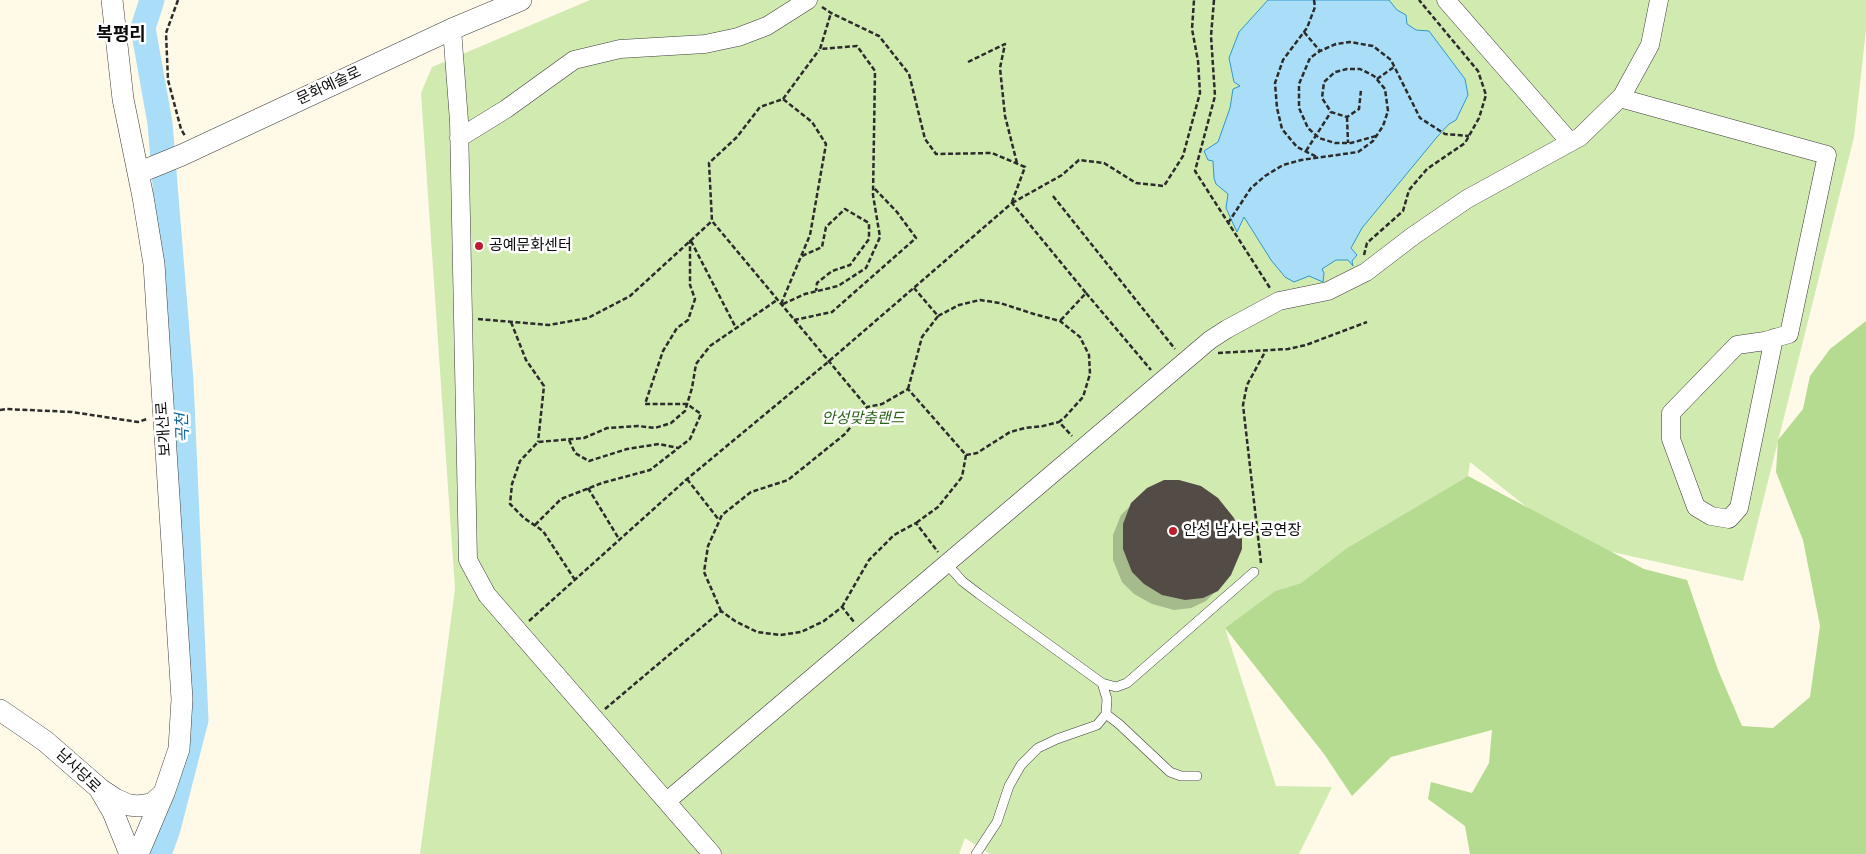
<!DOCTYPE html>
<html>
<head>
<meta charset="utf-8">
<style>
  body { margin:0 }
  canvas { display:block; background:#fff9e7 }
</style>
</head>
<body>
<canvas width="1866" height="854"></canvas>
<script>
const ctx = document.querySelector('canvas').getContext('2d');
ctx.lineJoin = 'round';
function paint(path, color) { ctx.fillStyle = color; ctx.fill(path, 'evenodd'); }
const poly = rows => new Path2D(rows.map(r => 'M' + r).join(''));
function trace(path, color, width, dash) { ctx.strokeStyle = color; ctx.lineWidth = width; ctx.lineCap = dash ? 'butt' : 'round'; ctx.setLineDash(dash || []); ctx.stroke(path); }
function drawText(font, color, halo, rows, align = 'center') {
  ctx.font = font + ' "Noto Serif","Noto Sans KR",serif'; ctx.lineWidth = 5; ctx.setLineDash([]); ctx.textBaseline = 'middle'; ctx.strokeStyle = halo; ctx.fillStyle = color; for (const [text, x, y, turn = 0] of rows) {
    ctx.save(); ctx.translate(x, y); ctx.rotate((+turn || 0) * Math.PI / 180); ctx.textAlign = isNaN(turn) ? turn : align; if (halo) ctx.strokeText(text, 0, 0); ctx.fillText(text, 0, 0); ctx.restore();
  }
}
paint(poly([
  [590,0,1866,0,1866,30,1854,137,1743,581,1572,543,1470,462,1468,476,1347,548,1301,583,1275,591,1225,628,1276,786,1332,787,1299,854,990,854,965,838,959,854,420,854,455,589,421,93,432,67]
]), '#d0eab0');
paint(poly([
  [1866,321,1866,854,1470,854,1465,826,1428,799,1431,782,1472,793,1489,763,1492,730,1391,757,1352,796,1324,754,1225,628,1275,591,1301,583,1347,548,1468,476,1644,569,1687,580,1718,670,1742,726,1773,728,1810,697,1820,626,1803,540,1776,472,1778,440,1803,409,1810,376,1830,349]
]), '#b4db8f');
const water = poly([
  [1268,0,1389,0,1397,10,1406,15,1407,24,1416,30,1429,31,1465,79,1468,95,1456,120,1449,124,1437,137,1362,228,1351,248,1357,255,1352,261,1353,266,1348,260,1336,260,1322,269,1324,273,1323,282,1309,276,1294,282,1285,277,1271,260,1244,217,1237,232,1226,208,1228,194,1216,184,1214,178,1213,161,1208,160,1204,151,1218,142,1230,108,1233,89,1240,86,1234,82,1229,58,1239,32,1268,0]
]);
paint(water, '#aadef8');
trace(water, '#2e97d2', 1);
paint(poly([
  [1148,489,1217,590,1206,601,1191,608,1174,610,1152,604,1134,594,1122,582,1113,560,1113,535,1121,515]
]), '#0003');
trace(poly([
  [152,0,143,28,160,123,181,381,196,720,168,829,159,854]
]), '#aadef8', 25);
paint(poly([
  [1164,480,1179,480,1201,486,1218,498,1234,518,1242,539,1242,549,1231,575,1218,591,1203,598,1185,600,1162,595,1144,584,1132,572,1123,549,1123,524,1131,503,1147,488]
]), '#534b46');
const service = poly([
  [947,564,962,581,979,594,1102,683,1116,687,1127,683,1254,572],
  [1106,714,1119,724,1170,772,1181,776,1197,776],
  [976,854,997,822,1009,786,1021,765,1038,748,1057,739,1097,725,1106,714,1107,699,1102,683]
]);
const minor = poly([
  [1446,0,1570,142],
  [452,29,459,121,468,560,487,595,712,854],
  [1620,98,1827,155,1789,334,1765,341,1737,345,1671,413,1671,439,1696,507,1711,516,1729,519,1739,508,1774,338],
  [459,138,506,109,574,60,620,49,705,44,738,37,767,26,808,0],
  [667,801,1210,340,1227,329,1279,301,1328,291,1366,272,1413,236,1467,199,1580,137,1622,96,1650,45,1659,0]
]);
const tertiary = poly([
  [112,0,123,99,143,197,154,264,182,699,179,749,164,793,138,854],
  [138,173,182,155,452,29,521,0],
  [0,710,45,741,99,788,113,812,130,854],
  [100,789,115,799,129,805,138,806,152,804,164,793]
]);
trace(service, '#3d3d3d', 10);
trace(minor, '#3d3d3d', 19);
trace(tertiary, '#3d3d3d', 22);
trace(poly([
  [178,0,166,33,168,80,181,129,185,136],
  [1214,0,1211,36,1215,96,1195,171,1270,288],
  [1314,0,1315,7,1307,28,1283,60,1275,83,1277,108,1282,129,1297,147,1317,157],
  [822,7,831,13,879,36,909,74,925,139,936,154,992,153,1025,167,1012,202],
  [1304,32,1320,51],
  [968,62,1005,44,1000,68,1005,116,1017,163],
  [1377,79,1394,67],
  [783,99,819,50],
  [1347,117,1348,143],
  [1376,136,1351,143,1335,143,1319,138,1308,128,1299,108,1299,84,1310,58,1320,51,1336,44,1350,42,1373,46,1391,60,1420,118,1445,134,1469,136],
  [1306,151,1331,112],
  [1053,196,1175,349],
  [1012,203,1062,175,1079,160,1104,163,1136,183,1164,186,1183,156,1200,93,1198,61,1192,29,1194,0],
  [1228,223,1251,188,1265,176,1283,165,1301,160,1358,152,1373,141,1383,126,1388,111,1385,89,1374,76,1360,69,1347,69,1335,72,1324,82,1322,98,1331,112,1347,117,1359,109,1361,90],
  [691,241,736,328],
  [1364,255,1367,243,1403,211,1409,190,1427,169,1465,143,1479,118,1486,95,1478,71,1419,0],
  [802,256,822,247,826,227,845,209,869,223,869,239,850,265,832,271,817,283,816,291],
  [1086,293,1151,370],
  [781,304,810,235,826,144,812,122,783,99,760,107,737,137,709,163,712,221,867,407],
  [783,304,805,294,838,286,866,268,880,237,873,195,875,71,857,46,820,49,831,13],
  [938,316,959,305,980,300,1000,303,1034,314,1060,321,1080,337,1089,355,1090,374,1083,397,1065,417,1059,422,1072,436],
  [478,319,549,325,588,318,630,296,712,221],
  [794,320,832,312,916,238,897,212,873,187],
  [511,322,526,360,544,386,538,442],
  [1218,353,1288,349,1306,345,1367,322],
  [908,389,922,337,938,316,914,288],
  [0,410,6,409,72,412,138,422,147,419],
  [569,440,575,453,589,461,627,449,659,444,678,448],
  [966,455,977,453,1010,432,1025,428,1043,426,1059,422],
  [687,479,719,520],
  [588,488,619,539],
  [535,525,561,499,602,483,650,470,690,439,701,414,687,404,645,404,663,351,677,328,688,320,695,299,690,285,690,240],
  [1261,563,1243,405,1247,385,1265,352],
  [575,580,543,531,524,518,510,504,512,484,520,461,538,442,584,438,607,428,638,426,655,428,671,423,685,411,692,388,696,364,710,346,777,300],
  [842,607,869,560,894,535,916,523,938,552],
  [721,611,704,572,708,546,722,515,751,492,788,480,845,434,867,407,882,404,908,389,966,455,962,477,938,507,916,523],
  [529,621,687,479,828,362,1012,203,1086,293,1060,321],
  [605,709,721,611,735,621,757,632,780,635,801,632,824,621,842,607,854,622]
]), '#2c2c2c', 2.5, [5, 2.5]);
trace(service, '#fff', 9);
trace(minor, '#fff', 18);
trace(tertiary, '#fff', 21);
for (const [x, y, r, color] of [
  [479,246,5,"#be1e2c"],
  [1173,531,5,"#be1e2c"]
]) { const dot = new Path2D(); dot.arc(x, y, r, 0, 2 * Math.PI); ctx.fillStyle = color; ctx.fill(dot); trace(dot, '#fff', 2); }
drawText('15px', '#0a0a0a', '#fff', [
  ["문화예술로",329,86,-25],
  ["보개산로",164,429,-94],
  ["남사당로",78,771,44]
]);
drawText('15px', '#0a0a0a', '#fff', [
  ["공예문화센터",489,246],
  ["안성 남사당 공연장",1183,531]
], 'left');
drawText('italic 15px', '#2b6319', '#fff', [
  ["안성맞춤랜드",863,419]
]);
drawText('italic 16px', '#10669f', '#fff', [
  ["곡천",183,428,-92]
]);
drawText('bold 18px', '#0a0a0a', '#fff', [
  ["복평리",121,35]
]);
</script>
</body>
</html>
